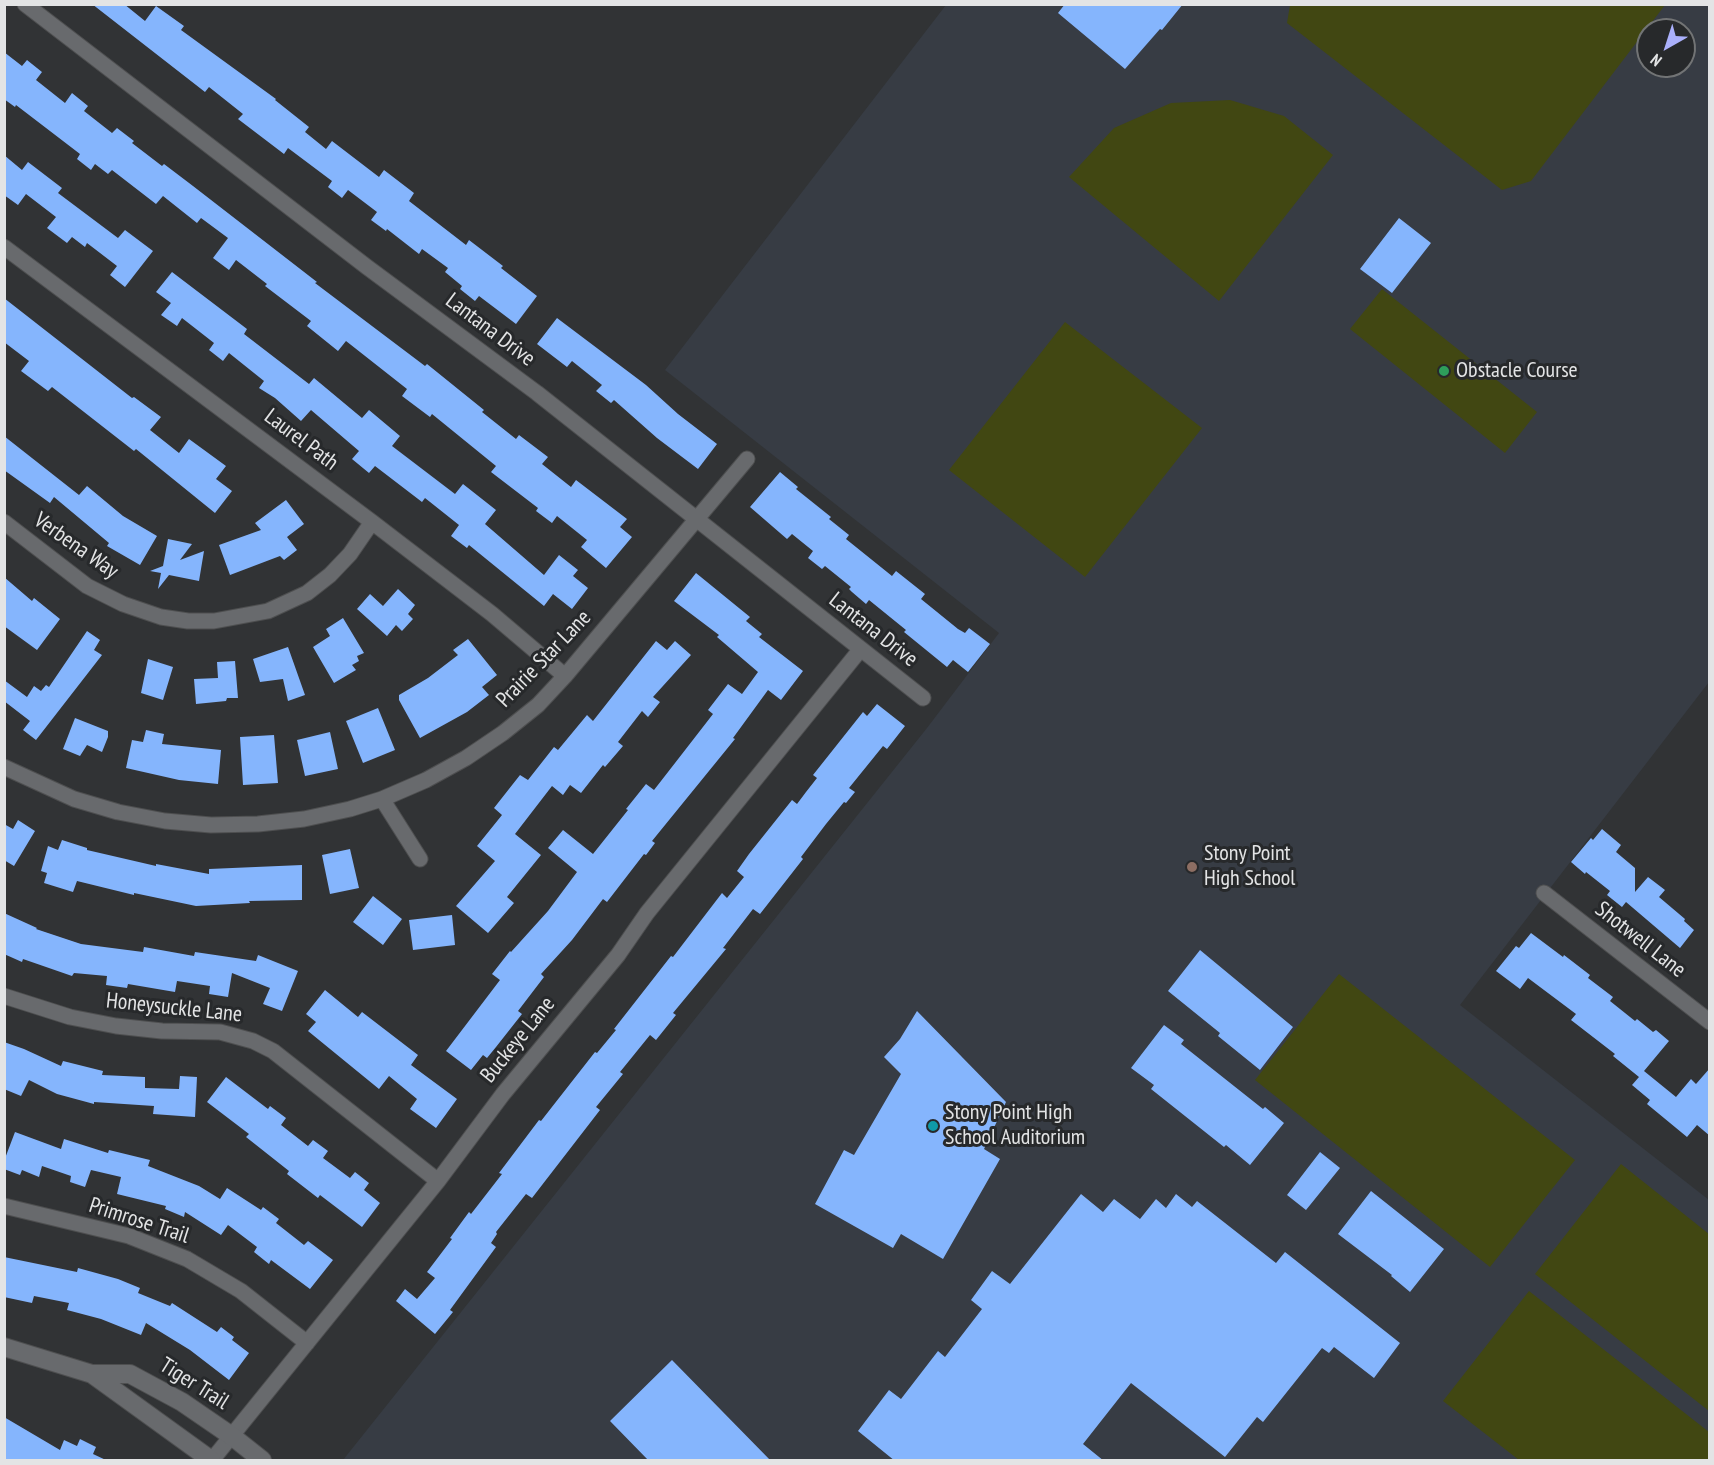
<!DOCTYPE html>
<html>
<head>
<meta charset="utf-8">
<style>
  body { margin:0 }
  #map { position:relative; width:1714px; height:1465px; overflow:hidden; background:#313335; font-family:"PT Sans Narrow",sans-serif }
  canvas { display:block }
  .frame { position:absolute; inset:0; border:6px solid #e3e4e5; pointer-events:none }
  .north { position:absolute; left:1636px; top:18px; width:60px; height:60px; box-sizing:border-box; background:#27292b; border:2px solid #727475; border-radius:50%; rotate:219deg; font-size:16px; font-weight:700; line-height:24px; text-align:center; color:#e3e4e5 }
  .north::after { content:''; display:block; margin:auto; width:21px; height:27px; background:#aab0fb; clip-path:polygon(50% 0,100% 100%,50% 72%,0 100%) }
</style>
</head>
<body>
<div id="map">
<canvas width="1714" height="1465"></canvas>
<div class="frame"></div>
<div class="north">N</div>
</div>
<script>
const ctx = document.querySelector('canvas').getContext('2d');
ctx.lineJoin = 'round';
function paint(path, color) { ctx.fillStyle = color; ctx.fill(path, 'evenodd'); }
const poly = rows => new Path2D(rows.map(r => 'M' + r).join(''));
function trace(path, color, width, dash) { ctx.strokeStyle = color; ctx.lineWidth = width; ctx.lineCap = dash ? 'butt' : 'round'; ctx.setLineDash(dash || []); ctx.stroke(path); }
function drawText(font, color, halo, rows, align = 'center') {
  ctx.font = font + ' "PT Sans Narrow",sans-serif'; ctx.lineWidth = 6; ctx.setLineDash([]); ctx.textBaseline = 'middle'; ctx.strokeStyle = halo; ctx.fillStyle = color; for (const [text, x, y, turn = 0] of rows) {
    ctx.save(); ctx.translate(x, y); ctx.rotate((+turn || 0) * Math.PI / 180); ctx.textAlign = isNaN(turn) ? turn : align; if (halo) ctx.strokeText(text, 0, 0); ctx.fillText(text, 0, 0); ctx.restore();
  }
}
paint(poly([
  [946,5,1709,5,1709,682,1460,1005,1709,1200,1709,1460,343,1460,927,728,999,633,665,370],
  [1648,30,1684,30,1684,66,1648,66]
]), '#373c44');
paint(poly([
  [1290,5,1290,4,1665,5,1531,181,1502,190,1287,23],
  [1230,100,1284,116,1333,155,1219,301,1069,177,1114,128,1171,103],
  [1382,289,1537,412,1505,453,1350,329],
  [1065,322,1202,428,1085,577,949,470],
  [1339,974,1575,1160,1490,1267,1255,1080],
  [1621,1164,1709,1234,1709,1411,1535,1274],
  [1529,1291,1709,1432,1709,1460,1519,1460,1443,1401]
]), '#414712');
paint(poly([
  [92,4,124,4,145,21,156,6,184,26,181,30,276,99,275,100,309,127,305,132,326,149,332,141,379,177,384,170,414,193,409,201,466,245,469,240,503,266,501,268,537,296,516,324,479,296,475,301,460,289,462,286,445,272,448,268,422,249,419,254,387,229,386,231,371,220,377,212,348,190,342,198,328,187,332,181,288,148,284,154,238,119,243,114,209,87,205,92],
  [1065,4,1183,4,1162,30,1160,29,1125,69,1058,13],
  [4,52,22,66,27,60,42,72,36,80,65,103,72,93,88,106,84,111,112,133,117,128,134,141,132,143,162,166,164,164,193,186,317,282,315,283,425,366,427,364,484,410,482,412,516,439,519,435,548,457,542,464,571,487,576,480,627,519,620,527,632,537,606,568,581,547,587,540,557,516,552,523,536,511,538,508,491,472,496,466,432,414,430,417,402,396,407,389,346,341,338,351,307,326,311,321,265,286,267,284,236,260,229,270,213,258,228,238,201,218,197,223,163,196,156,204,112,170,108,174,95,164,91,170,77,159,80,154,16,105,15,107,4,99],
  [4,155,22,170,28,162,62,188,58,193,118,238,125,230,153,251,125,287,110,275,117,266,87,243,85,247,72,237,67,243,47,228,56,217,26,194,18,205,4,195],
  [1399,218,1431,243,1392,293,1360,269],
  [172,272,247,329,244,334,309,384,314,378,362,418,369,410,400,436,392,446,455,494,463,484,496,510,485,524,544,575,559,555,578,570,573,576,588,588,572,609,553,594,544,606,469,545,467,548,451,536,459,525,425,498,422,502,375,466,369,473,352,459,359,451,311,410,301,421,275,398,259,388,264,381,229,353,223,361,209,350,214,343,182,318,177,326,161,315,171,303,156,292],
  [4,298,132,398,134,397,161,417,150,430,179,453,189,439,226,466,216,479,232,491,215,513,136,449,134,451,52,387,48,391,21,371,29,361,4,342],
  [557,318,646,385,678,414,717,444,698,469,657,438,614,400,611,403,596,391,602,385,572,361,567,367,537,344],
  [4,436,79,495,87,486,123,516,157,536,140,565,107,546,109,543,54,497,50,503,4,470],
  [780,472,798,487,796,489,831,517,829,519,849,535,846,539,892,576,896,571,925,594,921,599,958,629,965,633,969,628,990,644,968,672,953,660,947,667,904,632,906,630,869,600,866,604,852,592,849,589,851,587,825,566,822,569,808,558,813,551,792,534,787,539,750,507],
  [286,500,304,524,287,537,297,550,284,560,280,556,230,575,219,545,261,530,255,523],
  [168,539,192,544,180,560,204,551,199,581,169,575,158,589,161,573,150,571,163,566],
  [696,573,750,617,746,621,762,634,759,637,803,671,781,700,768,690,733,738,735,739,652,841,655,843,646,855,644,854,607,902,603,899,572,940,541,974,544,977,518,1011,522,1014,496,1047,487,1058,483,1055,471,1070,446,1051,500,980,492,974,510,951,511,952,548,911,577,872,548,848,563,830,593,854,628,810,626,809,646,784,654,790,682,754,713,714,708,710,728,684,742,694,758,672,717,637,719,635,674,601],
  [4,577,32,601,34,598,60,619,37,650,4,626],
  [398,589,415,605,408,614,413,619,402,631,396,625,387,636,357,609,370,594,383,606],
  [343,618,364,653,357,656,359,661,352,665,356,670,334,683,313,647,330,636,326,629],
  [87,631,100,640,94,650,102,655,36,740,23,730,30,721,4,701,4,680,27,697,34,686,41,691,46,685,49,687],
  [468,639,497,675,482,687,489,695,467,712,420,738,399,700,399,695,428,678,458,655,453,650],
  [656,641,667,650,675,641,691,655,653,697,660,702,648,717,642,711,618,742,623,746,605,767,603,765,581,793,570,785,563,795,552,786,515,834,541,855,507,897,514,903,488,933,456,906,495,861,477,846,502,815,494,808,520,775,528,780,554,747,558,750,587,715,593,721],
  [288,647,305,695,288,701,283,679,260,682,253,659],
  [148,659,173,667,163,700,141,693],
  [235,661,238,698,227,698,226,701,196,704,194,679,218,678,217,662],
  [877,704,905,726,887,749,883,746,849,788,855,792,846,803,844,802,826,824,801,857,803,859,760,914,753,909,723,948,726,949,673,1013,676,1015,656,1040,650,1035,620,1072,623,1074,596,1107,600,1110,532,1198,526,1194,496,1232,497,1234,491,1243,496,1247,450,1310,453,1312,435,1334,396,1301,405,1289,417,1299,435,1278,427,1272,452,1239,450,1238,469,1212,471,1214,502,1174,499,1173,539,1120,541,1121,595,1052,597,1053,616,1030,614,1029,671,956,673,957,722,893,727,898,744,877,737,871,749,854,792,800,797,804,806,792,817,778,813,775,863,712,867,716],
  [378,708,395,750,363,763,346,721],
  [75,718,108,731,108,737,102,752,87,745,80,756,63,749],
  [146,730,164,734,162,744,221,750,218,784,179,780,126,768,132,740,143,742],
  [330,732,338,769,305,776,297,740],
  [274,735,278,783,243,785,240,737],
  [18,820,35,831,14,866,4,860,4,824,13,829],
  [1602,829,1621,845,1616,852,1635,868,1635,892,1648,877,1665,890,1659,897,1685,919,1684,921,1694,930,1680,948,1626,902,1622,907,1607,895,1610,891,1586,872,1585,874,1571,862,1591,838,1593,840],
  [62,840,87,848,87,850,156,866,156,864,209,874,209,869,302,865,302,900,249,901,250,903,196,906,134,893,134,895,77,881,73,892,44,883,47,873,41,871,48,846,58,850],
  [350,849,359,888,330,894,322,855],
  [373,896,402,919,383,945,353,922],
  [4,913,37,928,36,929,81,944,143,952,144,947,194,956,195,952,256,961,258,955,298,971,282,1011,263,1004,270,988,232,973,228,997,209,994,210,986,177,981,175,992,128,984,127,988,106,985,107,976,74,973,72,976,23,959,22,962,4,954],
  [452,915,455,945,413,950,409,920],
  [1531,933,1563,957,1564,955,1590,975,1588,978,1613,997,1610,1001,1635,1021,1637,1019,1653,1032,1656,1030,1669,1041,1644,1071,1676,1097,1691,1079,1696,1084,1710,1068,1710,1136,1697,1125,1687,1137,1647,1104,1650,1100,1632,1085,1639,1077,1613,1056,1615,1054,1571,1020,1576,1014,1528,978,1520,989,1496,971,1516,946,1519,948],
  [1200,950,1293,1027,1260,1070,1218,1036,1220,1033,1168,991],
  [325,990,358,1017,362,1012,418,1055,411,1065,457,1099,436,1128,410,1109,417,1099,389,1076,379,1089,308,1031,316,1022,306,1014],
  [917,1011,1006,1102,984,1149,1000,1159,943,1259,901,1234,893,1248,815,1204,844,1150,854,1155,901,1074,884,1057,900,1039],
  [1164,1025,1184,1040,1181,1044,1263,1109,1265,1107,1284,1123,1250,1165,1226,1145,1224,1147,1151,1089,1154,1085,1131,1068],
  [4,1042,24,1049,61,1066,63,1061,103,1071,102,1075,145,1077,145,1088,179,1089,180,1076,197,1077,195,1117,153,1114,154,1106,94,1102,94,1104,57,1094,29,1080,21,1096,4,1089],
  [226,1077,268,1109,270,1106,286,1118,281,1125,308,1146,313,1140,328,1151,323,1158,350,1178,355,1172,369,1183,364,1190,380,1203,362,1227,320,1195,318,1198,287,1174,289,1171,246,1137,249,1134,207,1102],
  [15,1132,61,1149,64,1139,108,1153,109,1150,150,1160,148,1166,199,1186,220,1199,227,1188,261,1210,263,1207,279,1219,276,1223,304,1245,308,1241,333,1260,310,1289,271,1260,269,1264,254,1252,257,1247,228,1225,221,1235,185,1212,184,1217,165,1209,166,1206,117,1194,121,1177,91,1170,85,1187,70,1182,71,1176,42,1166,39,1177,22,1170,20,1175,4,1169,4,1161],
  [1320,1152,1340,1168,1306,1210,1287,1195],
  [1371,1191,1444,1249,1410,1292,1391,1276,1392,1275,1338,1234],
  [1081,1194,1103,1212,1114,1199,1140,1219,1156,1199,1166,1208,1176,1194,1192,1207,1197,1201,1276,1263,1285,1252,1400,1343,1374,1378,1334,1347,1329,1353,1322,1348,1263,1422,1257,1417,1225,1457,1131,1383,1083,1444,1104,1461,895,1461,858,1431,889,1390,901,1399,938,1351,945,1357,982,1309,971,1300,992,1271,1010,1284],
  [4,1257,77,1272,78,1268,118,1279,140,1288,138,1293,170,1306,172,1303,217,1332,221,1327,234,1337,232,1340,249,1353,229,1380,190,1350,146,1323,141,1335,101,1319,67,1310,69,1303,34,1296,32,1303,4,1297],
  [672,1360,771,1461,649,1461,610,1421],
  [4,1417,60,1450,64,1440,77,1446,80,1439,96,1447,93,1454,108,1461,4,1461]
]), '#85b5fd');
const minor = poly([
  [25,4,367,267,537,393,923,698],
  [4,247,372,522,492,614,565,676],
  [4,522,87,586,123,604,161,617,188,621,214,621,268,611,307,593,330,575,350,554,372,522],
  [4,767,74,799,118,812,165,821,211,825,258,824,304,819,350,809,382,799,426,780,466,758,503,733,538,705,565,676,747,459],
  [382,799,420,859],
  [1544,893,1710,1022],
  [4,996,70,1017,116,1026,162,1031,220,1032,253,1041,273,1051,438,1181],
  [4,1206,129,1236,187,1259,241,1291,307,1343],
  [212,1460,438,1181,503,1094,618,955,647,913,860,650]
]);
const tertiary = poly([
  [4,1347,92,1374,211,1460],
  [92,1374,130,1374,182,1402,233,1437,262,1460]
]);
trace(minor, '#4e4f50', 17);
trace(tertiary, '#4e4f50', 20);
trace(minor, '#686a6d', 15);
trace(tertiary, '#686a6d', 18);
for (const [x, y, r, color] of [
  [1444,371,6,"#2e9e5b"],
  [1192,867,6,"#8d6e63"],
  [933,1126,6,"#0f9aa8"]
]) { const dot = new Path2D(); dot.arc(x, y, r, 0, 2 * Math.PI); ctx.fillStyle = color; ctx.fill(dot); trace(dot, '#27292b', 2); }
drawText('22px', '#e3e4e5', '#27292b', [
  ["Lantana Drive",490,330,37],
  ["Laurel Path",301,440,37],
  ["Verbena Way",76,546,35],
  ["Lantana Drive",873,630,38],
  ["Prairie Star Lane",544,659,-46],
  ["Shotwell Lane",1640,940,38],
  ["Honeysuckle Lane",174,1008,6],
  ["Buckeye Lane",518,1040,-51],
  ["Primrose Trail",139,1221,18],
  ["Tiger Trail",194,1384,32]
]);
drawText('22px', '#e3e4e5', '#27292b', [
  ["Obstacle Course",1456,371],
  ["Stony Point",1204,854],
  ["High School",1204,879],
  ["Stony Point High",945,1113],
  ["School Auditorium",945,1138]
], 'left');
</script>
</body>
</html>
